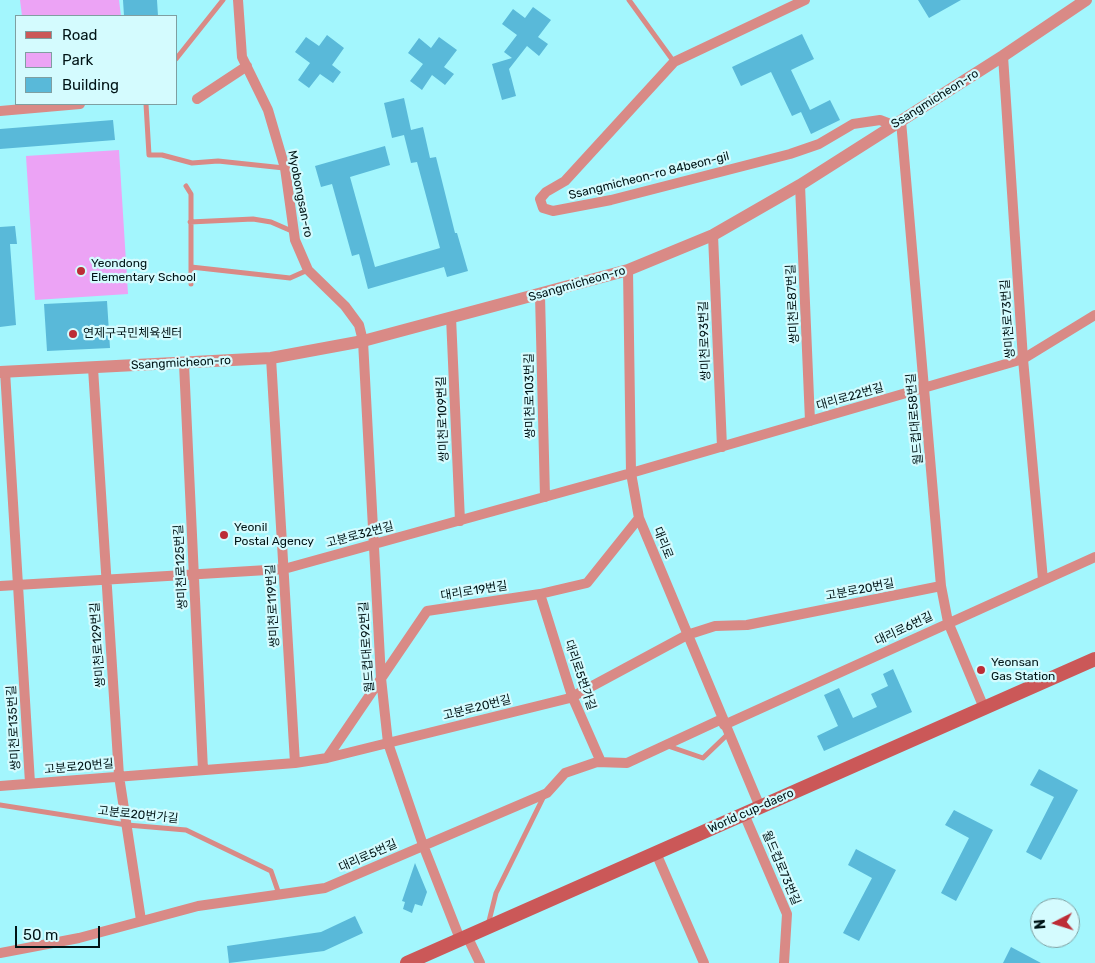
<!DOCTYPE html>
<html>
<head>
<meta charset="utf-8">
<style>
  body { margin:0 }
  #map { position:relative; width:1095px; height:963px; overflow:hidden; background:#a3f6fd; font-family:Rubik,sans-serif }
  canvas { display:block }
  .legend { position:absolute; left:15px; top:15px; width:162px; height:90px; box-sizing:border-box; background:#d4fbfe; border:1px solid #7f9fa1; margin:0; padding:6px 9px; list-style:none; font-size:15px; color:#001416 }
  .legend li { display:flex; align-items:center; gap:10px; height:25px }
  .legend b { width:25px; border:1px solid #7f9fa1 }
  .north { position:absolute; left:1030px; top:898px; width:50px; height:50px; box-sizing:border-box; background:#d4fbfe; border:1px solid #7f9fa1; border-radius:50%; rotate:265deg; font-size:14px; font-weight:700; line-height:20px; text-align:center; color:#001416 }
  .north::after { content:''; display:block; margin:auto; width:18px; height:22px; background:#bc2c36; clip-path:polygon(50% 0,100% 100%,50% 72%,0 100%) }
  .scale { position:absolute; left:15px; top:926px; width:85px; height:22px; box-sizing:border-box; border:2px solid #001416; border-top:0; padding-left:6px; font-size:15px; line-height:18px; white-space:nowrap; color:#001416; -webkit-text-stroke:4px #d4fbfe; paint-order:stroke }
</style>
</head>
<body>
<div id="map">
<canvas width="1095" height="963"></canvas>
<ul class="legend">
<li><b style="height:6px;background:#cb5858"></b>Road</li>
<li><b style="height:14px;background:#eca3f5"></b>Park</li>
<li><b style="height:14px;background:#59b9d9"></b>Building</li>
</ul>
<div class="north">N</div>
<div class="scale">50 m</div>
</div>
<script>
const ctx = document.querySelector('canvas').getContext('2d');
ctx.lineJoin = 'round';
function paint(path, color) { ctx.fillStyle = color; ctx.fill(path, 'evenodd'); }
const poly = rows => new Path2D(rows.map(r => 'M' + r).join(''));
function trace(path, color, width, dash) { ctx.strokeStyle = color; ctx.lineWidth = width; ctx.lineCap = dash ? 'butt' : 'round'; ctx.setLineDash(dash || []); ctx.stroke(path); }
function drawText(font, color, halo, rows, align = 'center') {
  ctx.font = font + ' Rubik,"Noto Sans KR",sans-serif'; ctx.lineWidth = 4.5; ctx.setLineDash([]); ctx.textBaseline = 'middle'; ctx.strokeStyle = halo; ctx.fillStyle = color; for (const [text, x, y, turn = 0] of rows) {
    ctx.save(); ctx.translate(x, y); ctx.rotate((+turn || 0) * Math.PI / 180); ctx.textAlign = isNaN(turn) ? turn : align; if (halo) ctx.strokeText(text, 0, 0); ctx.fillText(text, 0, 0); ctx.restore();
  }
}
paint(poly([
  [20,0,119,0,121,16,22,16],
  [119,150,128,294,35,300,26,156]
]), '#eca3f5');
paint(poly([
  [123,0,157,0,158,16,124,16],
  [918,0,961,0,929,18],
  [533,7,551,20,538,37,548,44,539,56,527,46,509,69,516,96,502,100,492,64,512,58,504,52,517,35,502,24,513,9,525,18],
  [802,34,814,59,791,70,810,110,830,100,840,120,811,134,801,112,792,116,771,72,741,86,732,67],
  [327,35,344,48,332,65,341,72,333,83,320,74,309,88,298,80,310,63,295,52,306,37,319,46],
  [439,37,457,50,444,67,454,74,445,85,432,75,422,90,410,81,423,64,408,53,419,38,431,48],
  [404,98,411,130,423,127,430,158,436,157,455,233,457,233,468,271,447,277,444,267,368,289,359,254,352,256,332,184,321,187,315,166,385,146,390,165,350,177,375,267,440,248,417,162,411,163,404,135,392,138,384,103],
  [113,120,115,140,0,149,0,129],
  [15,226,17,244,10,244,16,325,0,327,0,227],
  [107,301,110,348,47,351,44,304],
  [893,669,912,712,824,751,817,736,838,726,824,695,839,688,853,718,877,707,871,694,888,686,883,674],
  [1039,769,1078,790,1041,860,1026,852,1054,797,1030,785],
  [954,810,993,830,956,901,941,893,969,838,945,825],
  [856,849,896,870,859,941,843,933,872,878,848,865],
  [415,863,427,892,422,906,415,904,412,913,403,909,405,902,402,901],
  [355,916,363,933,324,951,229,963,227,946,321,932],
  [1011,947,1041,963,1003,963]
]), '#59b9d9');
trace(poly([
  [629,0,674,62],
  [176,59,223,0],
  [146,104,149,155,162,155,192,163,218,161,284,168],
  [186,186,191,194,191,267,290,278,308,270],
  [190,222,253,219,271,222,294,232],
  [191,267,191,284],
  [668,746,703,758,728,734],
  [0,805,127,825,186,830,271,871,279,894],
  [488,925,496,893,544,796]
]), '#d98a86', 5);
trace(poly([
  [238,0,242,57,268,110,285,168,295,240,308,270,345,306,359,325,363,341,381,678,388,743,423,845,460,939],
  [805,0,674,62,565,181,546,192,540,199,543,208,553,211,611,200,790,154,819,144,853,124,880,120,893,125],
  [1003,56,1023,359,1043,580],
  [197,99,247,66],
  [0,111,80,104],
  [901,121,941,586,948,622,984,708],
  [800,185,810,421],
  [713,235,722,447],
  [628,270,631,473,639,518,760,807],
  [540,295,545,497],
  [451,317,460,521],
  [271,358,295,763],
  [184,364,203,770],
  [93,368,119,776,141,920],
  [5,371,30,783],
  [0,586,284,569,631,473,1023,359,1095,315],
  [540,594,572,696,601,762],
  [724,725,1095,557],
  [327,758,427,611,540,594,587,583,639,518],
  [0,786,295,763,327,758,570,698,687,635,715,626,747,625,941,586],
  [744,814,787,914,784,963],
  [656,853,704,963],
  [467,936,480,963],
  [0,953,79,938,198,906,325,888,547,793,565,773,597,762,627,763,722,719]
]), '#d98a86', 10);
trace(poly([
  [0,372,271,358,363,341,628,270,713,235,800,185,1003,56,1086,0]
]), '#d98a86', 12);
trace(poly([
  [407,963,1095,659]
]), '#cb5858', 14);
for (const [x, y, r, color] of [
  [81,271,5,"#bc2c36"],
  [73,334,5,"#bc2c36"],
  [224,535,5,"#bc2c36"],
  [981,670,5,"#bc2c36"]
]) { const dot = new Path2D(); dot.arc(x, y, r, 0, 2 * Math.PI); ctx.fillStyle = color; ctx.fill(dot); trace(dot, '#d4fbfe', 2); }
drawText('12px', '#001416', '#d4fbfe', [
  ["Ssangmicheon-ro",935,99,-32],
  ["Ssangmicheon-ro 84beon-gil",649,176,-14],
  ["Myobongsan-ro",300,194,79],
  ["Ssangmicheon-ro",577,284,-16],
  ["쌍미천로87번길",793,304,-93],
  ["쌍미천로73번길",1008,319,-94],
  ["쌍미천로93번길",705,341,-92],
  ["Ssangmicheon-ro",181,363,-3],
  ["쌍미천로103번길",530,396,-91],
  ["대리로22번길",850,397,-16],
  ["쌍미천로109번길",443,419,-92],
  ["월드컵대로58번길",915,419,-95],
  ["고분로32번길",360,535,-15],
  ["대리로",663,543,68],
  ["쌍미천로125번길",181,567,-93],
  ["고분로20번길",860,590,-11],
  ["대리로19번길",474,591,-9],
  ["쌍미천로119번길",273,606,-93],
  ["대리로6번길",904,629,-25],
  ["쌍미천로129번길",98,645,-94],
  ["월드컵대로92번길",367,647,-94],
  ["대리로5번가길",580,675,71],
  ["고분로20번길",477,708,-14],
  ["쌍미천로135번길",14,728,-93],
  ["고분로20번길",79,767,-5],
  ["World cup-daero",751,811,-24],
  ["고분로20번가길",138,815,6],
  ["대리로5번길",368,856,-24],
  ["월드컵로73번길",781,868,67]
]);
drawText('12px', '#001416', '#d4fbfe', [
  ["Yeondong",91,264],
  ["Elementary School",91,278],
  ["연제구국민체육센터",83,334],
  ["Yeonil",234,528],
  ["Postal Agency",234,542],
  ["Yeonsan",991,663],
  ["Gas Station",991,677]
], 'left');
</script>
</body>
</html>
